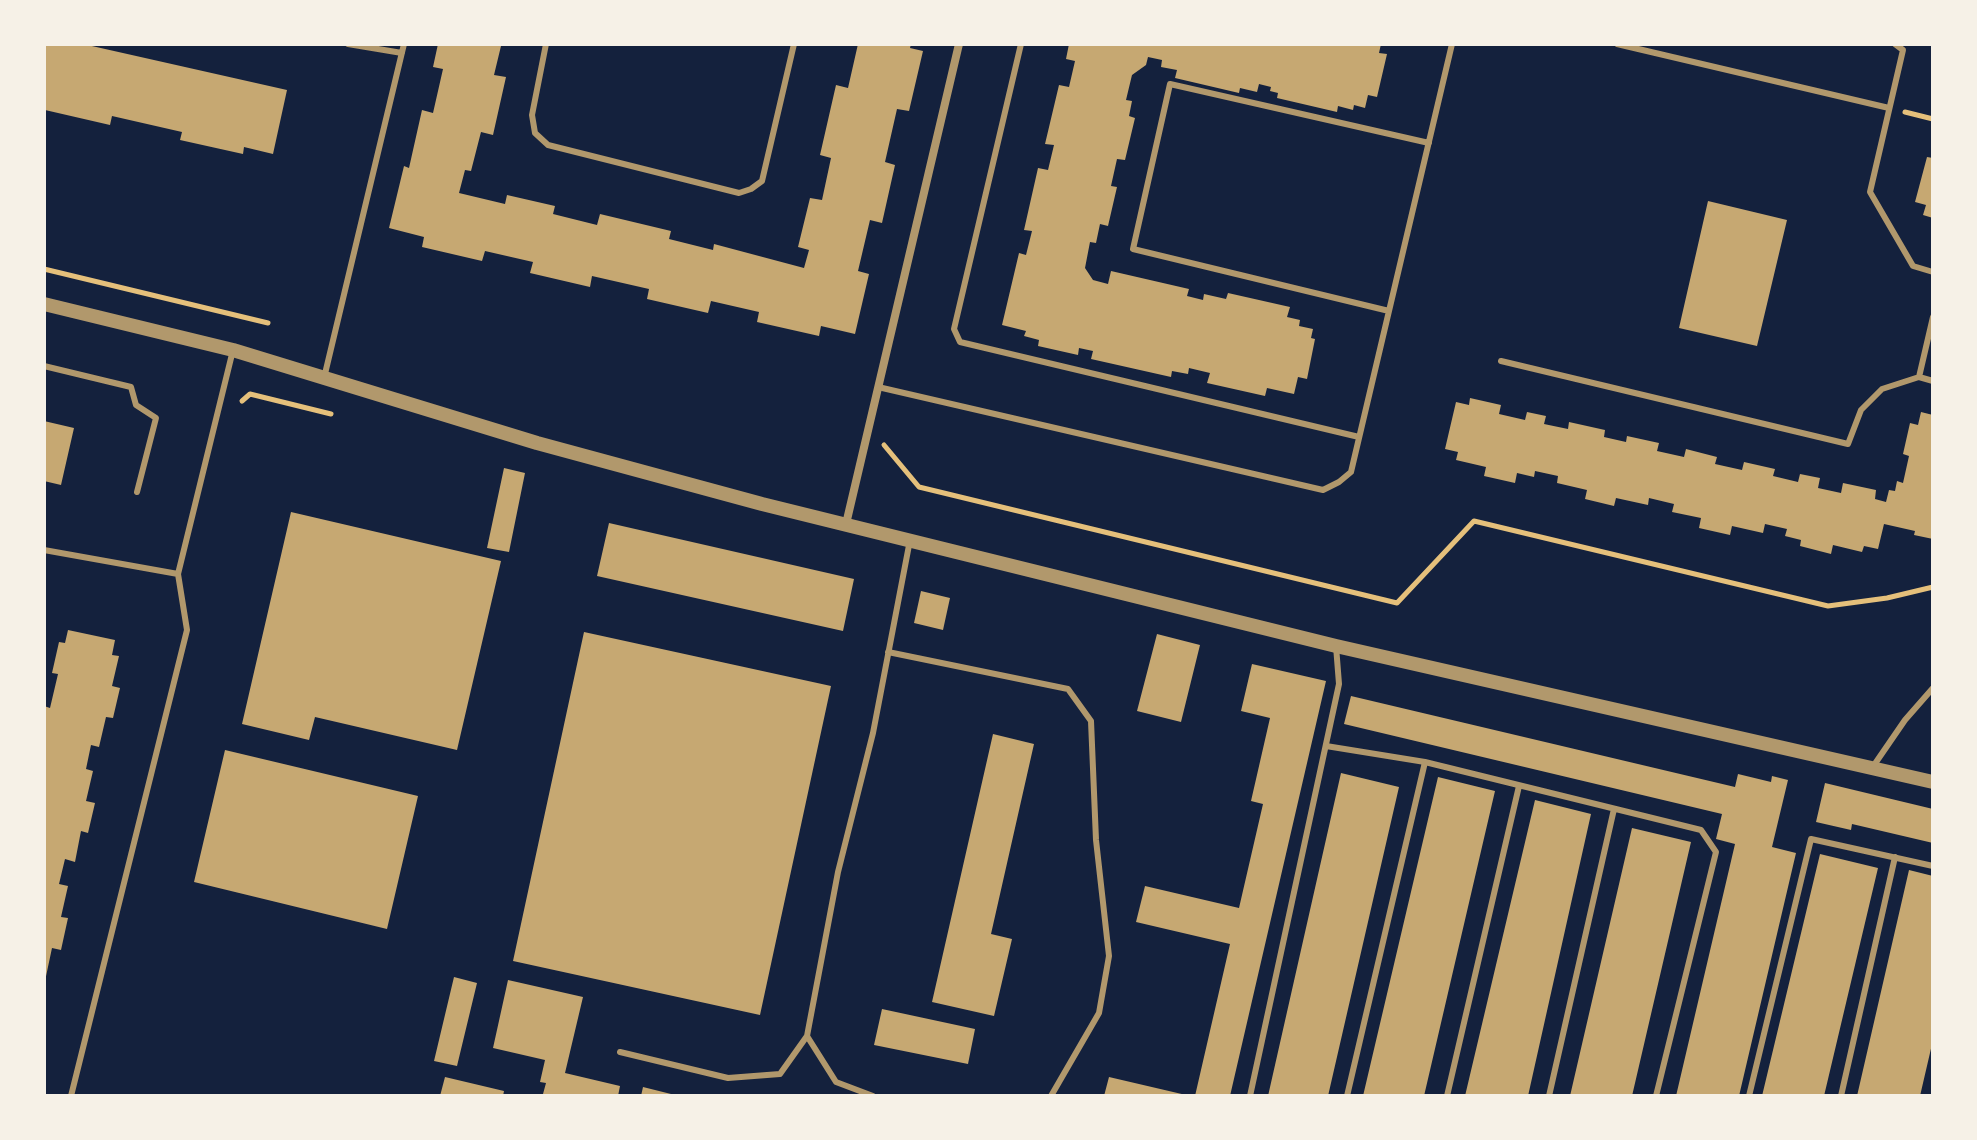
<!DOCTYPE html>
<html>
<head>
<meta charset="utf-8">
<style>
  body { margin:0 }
  #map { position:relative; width:1977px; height:1140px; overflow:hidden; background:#14213d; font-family:Arial,sans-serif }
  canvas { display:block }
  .frame { position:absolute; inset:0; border:46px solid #f6f1e7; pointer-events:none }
</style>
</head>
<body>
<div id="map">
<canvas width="1977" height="1140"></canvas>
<div class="frame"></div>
</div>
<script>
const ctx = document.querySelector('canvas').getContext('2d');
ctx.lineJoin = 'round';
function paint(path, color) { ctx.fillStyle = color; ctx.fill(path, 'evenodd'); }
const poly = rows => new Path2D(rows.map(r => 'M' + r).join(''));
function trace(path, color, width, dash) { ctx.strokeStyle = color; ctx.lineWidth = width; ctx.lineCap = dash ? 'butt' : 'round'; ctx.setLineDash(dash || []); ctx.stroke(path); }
paint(poly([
  [44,44,83,44,287,90,273,154,244,147,243,154,180,140,182,132,112,116,110,125,45,110],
  [438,44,501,46,494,75,506,77,493,135,481,132,471,171,465,170,459,193,505,204,507,195,555,206,553,214,597,225,600,214,671,231,669,239,713,250,714,244,804,268,809,250,798,247,810,198,822,200,831,158,820,155,836,85,848,88,858,44,911,44,910,48,923,51,909,111,897,109,885,162,895,165,882,223,870,220,858,271,869,274,855,334,821,326,819,336,757,322,759,312,711,301,708,313,647,299,649,289,592,276,590,287,530,273,533,262,485,251,482,261,422,247,424,237,389,228,404,166,409,168,422,110,433,113,443,69,433,67],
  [1069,44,1381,44,1379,53,1387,54,1377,97,1368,95,1365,108,1354,105,1353,110,1338,106,1337,112,1277,98,1278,93,1270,91,1271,87,1259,84,1257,92,1240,88,1239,93,1175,78,1177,70,1161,67,1162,60,1148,57,1146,65,1132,75,1126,100,1132,101,1129,116,1135,118,1125,160,1117,159,1111,186,1117,187,1108,226,1100,224,1096,243,1090,242,1085,268,1093,280,1108,284,1111,271,1189,289,1187,296,1203,300,1204,294,1226,299,1228,293,1290,307,1287,317,1300,320,1299,326,1313,329,1311,338,1315,339,1307,379,1298,377,1294,394,1267,388,1265,396,1207,383,1210,373,1189,368,1188,374,1172,371,1171,377,1091,359,1093,351,1079,348,1078,355,1038,346,1039,340,1024,336,1026,331,1002,325,1019,253,1026,255,1032,231,1024,230,1038,168,1048,170,1054,145,1045,144,1059,85,1069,87,1075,61,1066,59],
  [1927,157,1933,158,1933,218,1923,215,1926,205,1915,202],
  [1708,201,1787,220,1757,346,1679,328],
  [1470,398,1501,405,1499,414,1525,420,1527,412,1546,416,1544,424,1568,429,1569,422,1605,430,1604,437,1626,442,1627,436,1659,443,1657,451,1684,457,1686,449,1717,457,1715,464,1742,470,1744,462,1775,469,1773,476,1798,482,1800,474,1820,478,1818,488,1841,493,1843,483,1876,490,1875,499,1886,502,1889,490,1895,491,1897,481,1903,483,1909,456,1903,454,1910,423,1918,425,1921,412,1933,415,1933,539,1914,535,1915,531,1884,524,1878,549,1864,546,1862,552,1833,545,1831,554,1800,546,1801,540,1785,536,1787,529,1765,524,1763,533,1732,526,1730,535,1699,528,1701,518,1672,512,1674,504,1649,498,1648,505,1616,498,1614,506,1585,499,1587,490,1557,483,1558,476,1535,471,1534,477,1517,473,1515,483,1484,476,1486,467,1456,460,1458,452,1445,449,1456,402,1469,405],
  [44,421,74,428,61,485,44,481],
  [504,468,525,473,509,552,487,548],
  [291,512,501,561,457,750,315,717,309,740,242,724],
  [609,523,854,579,843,631,597,576],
  [921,591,950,598,943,630,914,623],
  [68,630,115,640,112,655,119,656,112,686,120,688,113,718,106,717,99,747,91,745,86,769,93,771,86,801,95,803,88,833,81,831,75,862,65,859,59,884,68,886,61,917,68,918,61,950,52,948,45,981,44,706,50,708,58,674,52,673,59,642,65,643],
  [584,632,831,686,760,1015,513,961],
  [1157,634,1200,645,1181,722,1137,711],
  [1252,664,1326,681,1230,1096,1195,1096,1230,944,1136,922,1145,886,1239,908,1263,804,1251,801,1270,718,1241,711],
  [1351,696,1735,787,1738,774,1771,782,1772,776,1788,780,1772,847,1796,853,1739,1096,1676,1096,1735,844,1716,839,1722,814,1344,724],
  [993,734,1034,744,991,934,1012,939,994,1016,932,1002],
  [225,750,418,796,387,929,194,882],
  [1341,773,1399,787,1328,1096,1268,1096],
  [1438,777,1495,791,1424,1096,1363,1096],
  [1825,783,1933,809,1933,843,1852,824,1851,830,1816,822],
  [1535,800,1591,814,1528,1096,1465,1096],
  [1632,828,1691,842,1632,1096,1570,1096],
  [1820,854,1878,868,1824,1096,1762,1096],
  [1909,870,1933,876,1933,1040,1920,1096,1857,1096],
  [454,977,477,983,457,1066,434,1061],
  [508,980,583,997,565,1073,620,1086,618,1096,543,1094,546,1083,540,1082,545,1060,493,1048],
  [882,1009,975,1029,968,1064,874,1045],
  [445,1077,504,1091,503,1096,440,1096],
  [1109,1077,1186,1095,1185,1096,1104,1096],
  [643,1087,675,1095,675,1096,641,1096]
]), '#c6a872');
trace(poly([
  [1905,112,1933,119],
  [44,269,268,323],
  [242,401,250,394,331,414],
  [884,445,919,487,1397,603,1474,521,1828,606,1887,598,1933,587]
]), '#e5c07b', 5);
trace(poly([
  [348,44,402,53],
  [546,44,532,115,535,133,548,145,739,193,751,189,762,181,794,44],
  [1021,44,954,329,960,342,1359,437],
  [1617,44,1889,108],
  [1895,44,1903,50,1870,192,1913,266,1933,272],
  [1389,311,1133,249,1170,84,1429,143],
  [1933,317,1919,377,1933,381],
  [1501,361,1848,444,1861,410,1882,389,1919,377],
  [44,366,131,387,136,405,156,418,137,492],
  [324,378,404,44],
  [878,387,1323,490,1339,482,1351,472,1452,44],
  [44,550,178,574,233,350],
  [888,652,1068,689,1091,721,1096,840,1109,956,1099,1013,1051,1096],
  [1326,746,1425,762,1701,830,1716,852,1656,1096],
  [1872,768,1905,720,1933,688],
  [807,1036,836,1082,873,1096],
  [620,1052,728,1078,780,1074,807,1036,838,872,873,733,910,540],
  [71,1096,187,630,178,574],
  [1250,1096,1339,684,1336,646],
  [1347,1096,1425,762],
  [1447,1096,1519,786],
  [1549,1096,1614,809],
  [1749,1096,1811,839,1933,866],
  [1841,1096,1895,857]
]), '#b1986c', 6);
trace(poly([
  [846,524,959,44]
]), '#b1986c', 8);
trace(poly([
  [44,304,233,350,537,443,762,504,1336,646,1933,782]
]), '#b1986c', 14);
</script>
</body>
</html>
